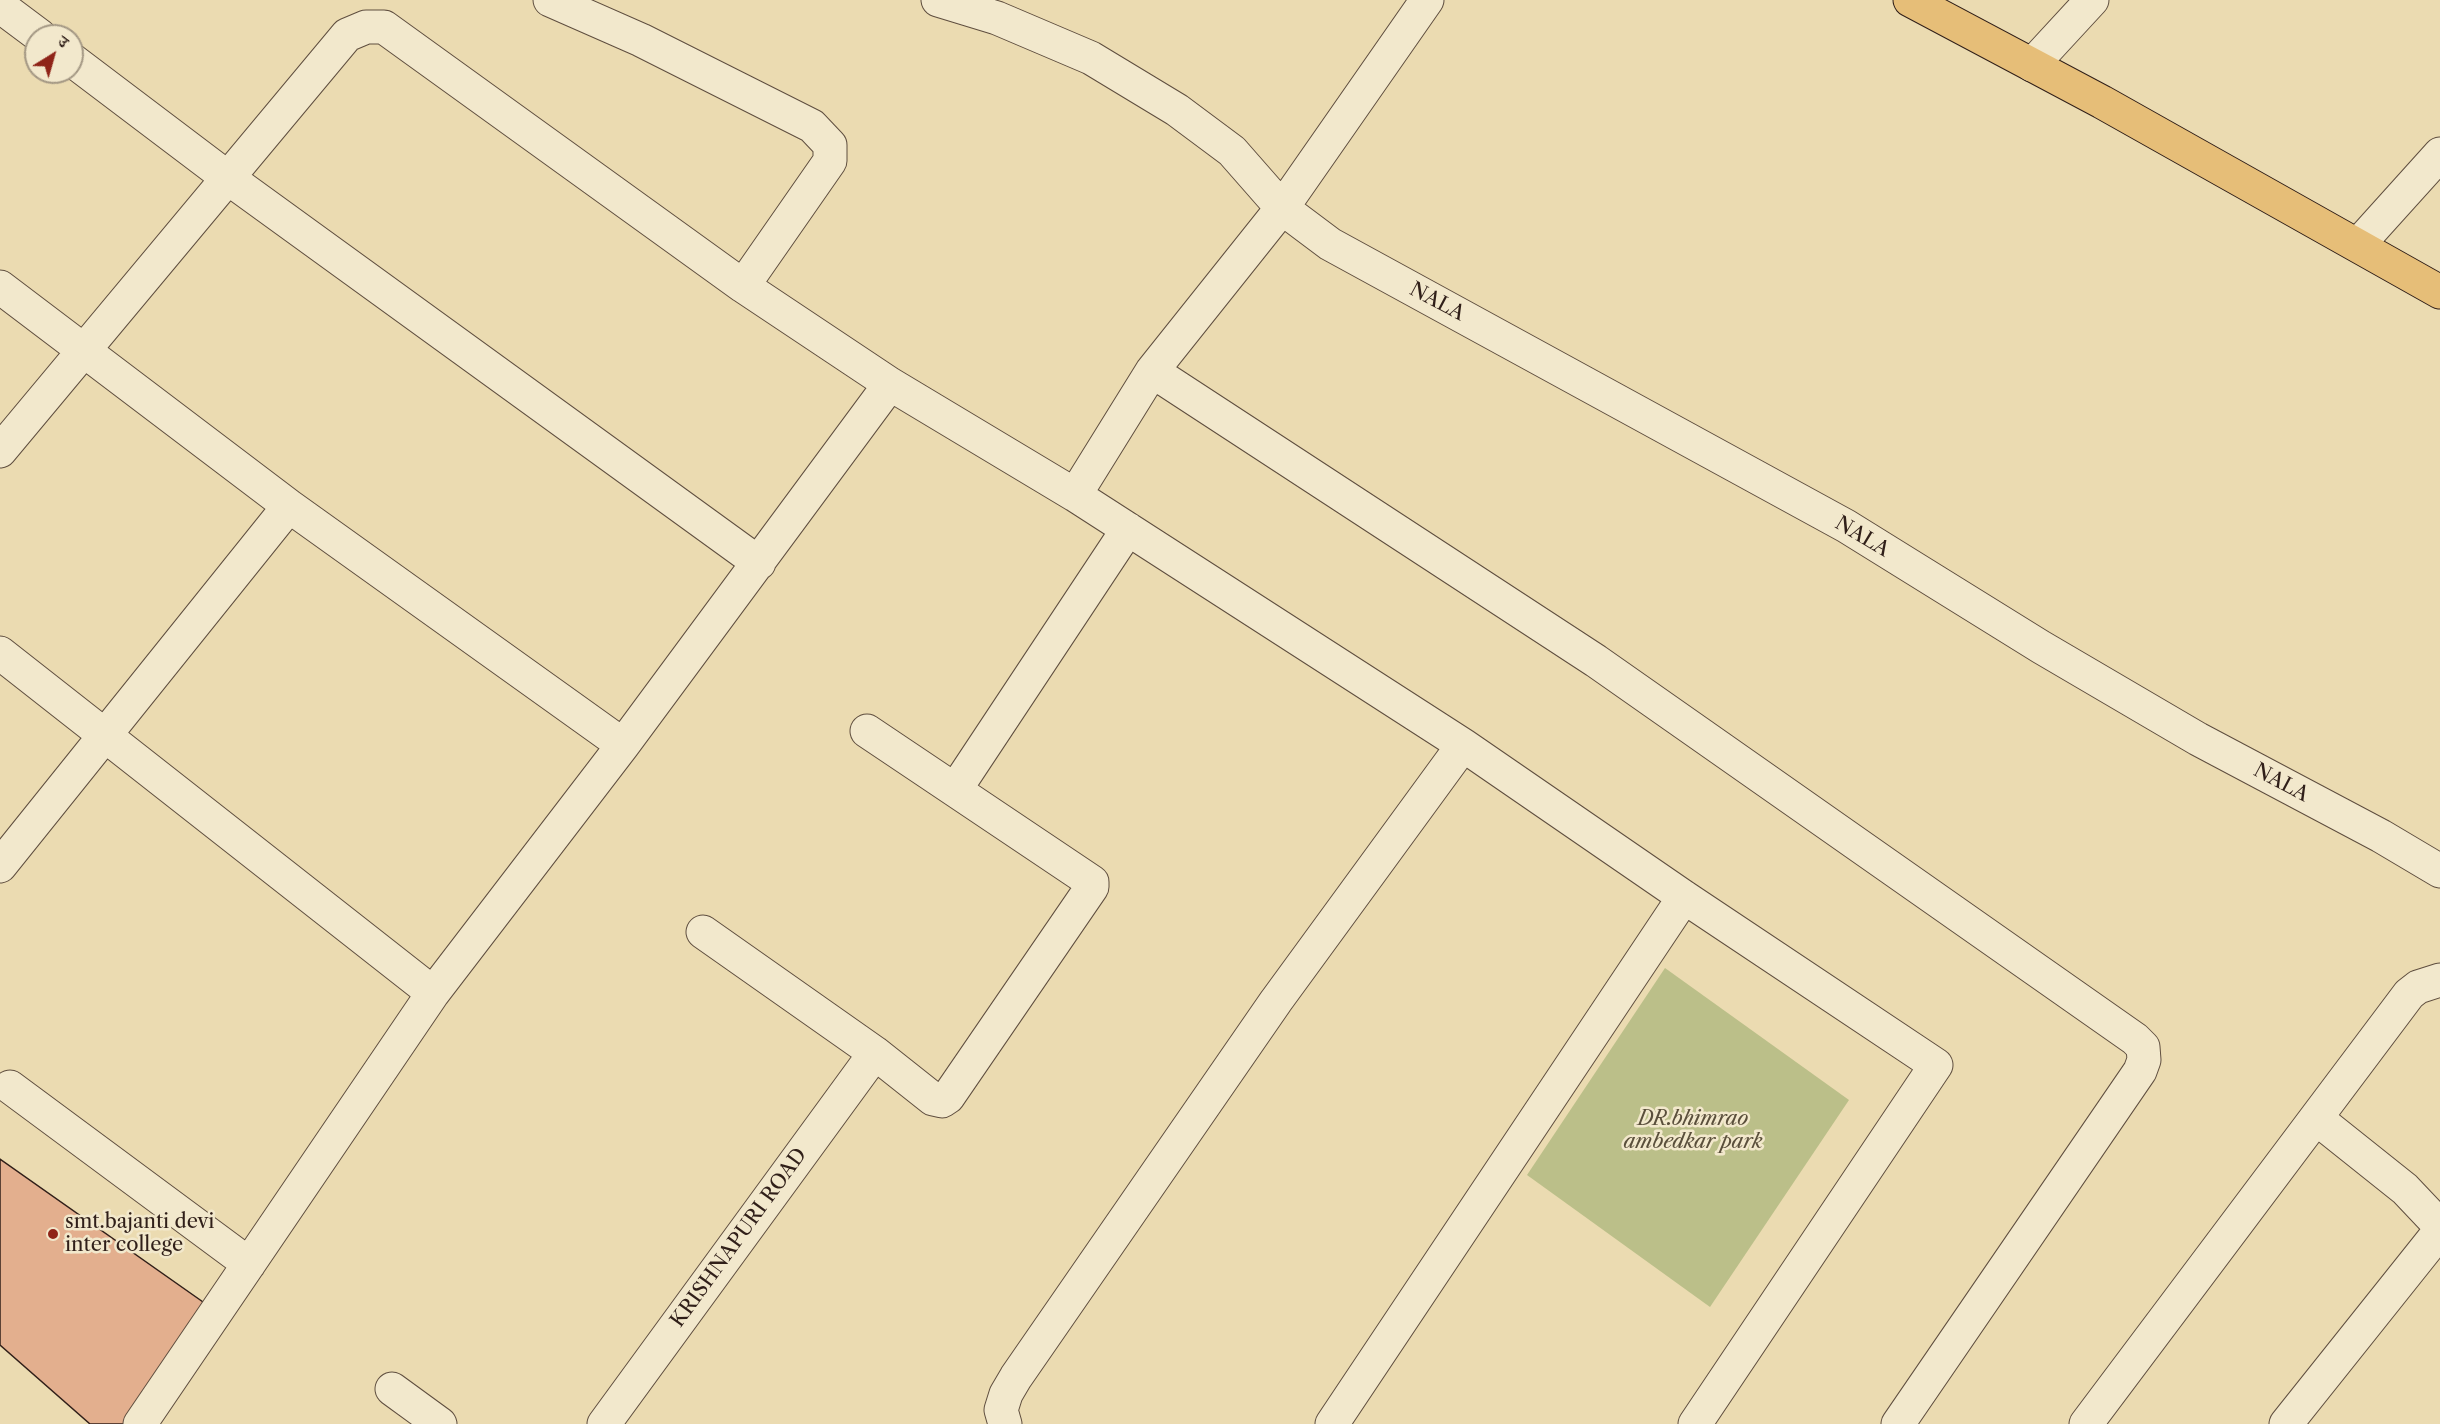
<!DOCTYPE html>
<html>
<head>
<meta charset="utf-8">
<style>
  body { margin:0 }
  #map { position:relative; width:2440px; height:1424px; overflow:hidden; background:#ebdbb1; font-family:"Libre Caslon Text","Noto Serif Devanagari",serif }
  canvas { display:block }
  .north { position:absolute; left:24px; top:24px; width:60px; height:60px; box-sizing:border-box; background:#f2e8cc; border:2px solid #a49884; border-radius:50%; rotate:37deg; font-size:16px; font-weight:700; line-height:24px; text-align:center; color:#301f19 }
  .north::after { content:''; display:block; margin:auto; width:21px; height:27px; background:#8f2418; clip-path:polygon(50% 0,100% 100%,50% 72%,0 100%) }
</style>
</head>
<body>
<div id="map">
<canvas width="2440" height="1424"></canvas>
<div class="north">उ</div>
</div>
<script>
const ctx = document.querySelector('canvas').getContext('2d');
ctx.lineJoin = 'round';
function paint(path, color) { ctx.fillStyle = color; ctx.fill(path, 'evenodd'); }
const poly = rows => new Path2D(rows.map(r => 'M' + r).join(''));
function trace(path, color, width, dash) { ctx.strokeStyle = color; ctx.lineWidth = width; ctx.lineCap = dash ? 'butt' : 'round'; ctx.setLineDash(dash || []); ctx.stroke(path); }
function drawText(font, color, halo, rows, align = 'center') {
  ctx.font = font + ' "Libre Caslon Text",serif'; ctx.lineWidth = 5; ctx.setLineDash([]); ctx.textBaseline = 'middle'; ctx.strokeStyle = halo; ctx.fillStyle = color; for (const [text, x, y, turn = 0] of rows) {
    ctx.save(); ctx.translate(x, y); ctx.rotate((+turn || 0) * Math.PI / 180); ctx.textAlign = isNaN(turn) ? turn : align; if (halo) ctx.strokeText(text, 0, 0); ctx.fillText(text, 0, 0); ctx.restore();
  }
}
paint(poly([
  [1665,968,1849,1100,1710,1307,1527,1175]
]), '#bbbf89');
const building = poly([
  [0,1159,213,1309,125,1424,90,1424,0,1345,0,1159]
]);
paint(building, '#e3af8e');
trace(building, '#301f19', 1.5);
const minor = poly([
  [550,0,641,40,812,126,830,145,830,161,743,286],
  [938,0,997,18,1091,58,1177,110,1232,151,1282,208,1330,244,1846,526,2041,647,2198,739,2381,836,2440,871],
  [0,6,40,36],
  [72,60,228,178,759,563],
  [2032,65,2092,0],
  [2358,245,2440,154],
  [0,287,289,506,623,745],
  [1152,371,1596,661,2135,1039,2143,1047,2144,1060,2140,1071,1898,1424],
  [0,451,347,35,366,27,384,27,743,286,890,384,1075,495,1463,745,1684,897,1936,1065,1695,1424],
  [1075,495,1152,371,1282,208,1427,0],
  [0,653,433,993],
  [955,790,1128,529],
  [0,866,289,506],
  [703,932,875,1053,933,1099,942,1101,948,1097,1092,887,1092,882,867,731],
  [10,1087,249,1264],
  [2316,1118,2405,1189,2440,1226],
  [392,1389,440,1424],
  [140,1424,433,993,623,745,890,384],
  [604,1424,875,1053],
  [1005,1424,1001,1410,1006,1394,1016,1377,1276,1001,1463,745],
  [1332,1424,1684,897],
  [2086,1424,2409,994,2418,987,2440,980],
  [2286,1424,2440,1231]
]);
const major = poly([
  [1910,0,2102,102,2440,292]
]);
trace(minor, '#5f4e3f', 35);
trace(major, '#301f19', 35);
trace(minor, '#f2e8cc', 33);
trace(major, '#e6be78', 33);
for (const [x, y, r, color] of [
  [53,1234,6,"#8f2418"]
]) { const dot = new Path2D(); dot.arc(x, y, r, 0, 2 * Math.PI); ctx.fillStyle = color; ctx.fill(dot); trace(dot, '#f2e8cc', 2); }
drawText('20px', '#301f19', '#f2e8cc', [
  ["NALA",1437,302,28],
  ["NALA",1862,537,31],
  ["NALA",2281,783,28],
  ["KRISHNAPURI ROAD",739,1238,-54]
]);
drawText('italic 20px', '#5a4f3b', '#f2e8cc', [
  ["DR.bhimrao",1693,1119],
  ["ambedkar park",1693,1142]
]);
drawText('20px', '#301f19', '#f2e8cc', [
  ["smt.bajanti devi",65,1222],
  ["inter college",65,1245]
], 'left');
</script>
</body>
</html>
